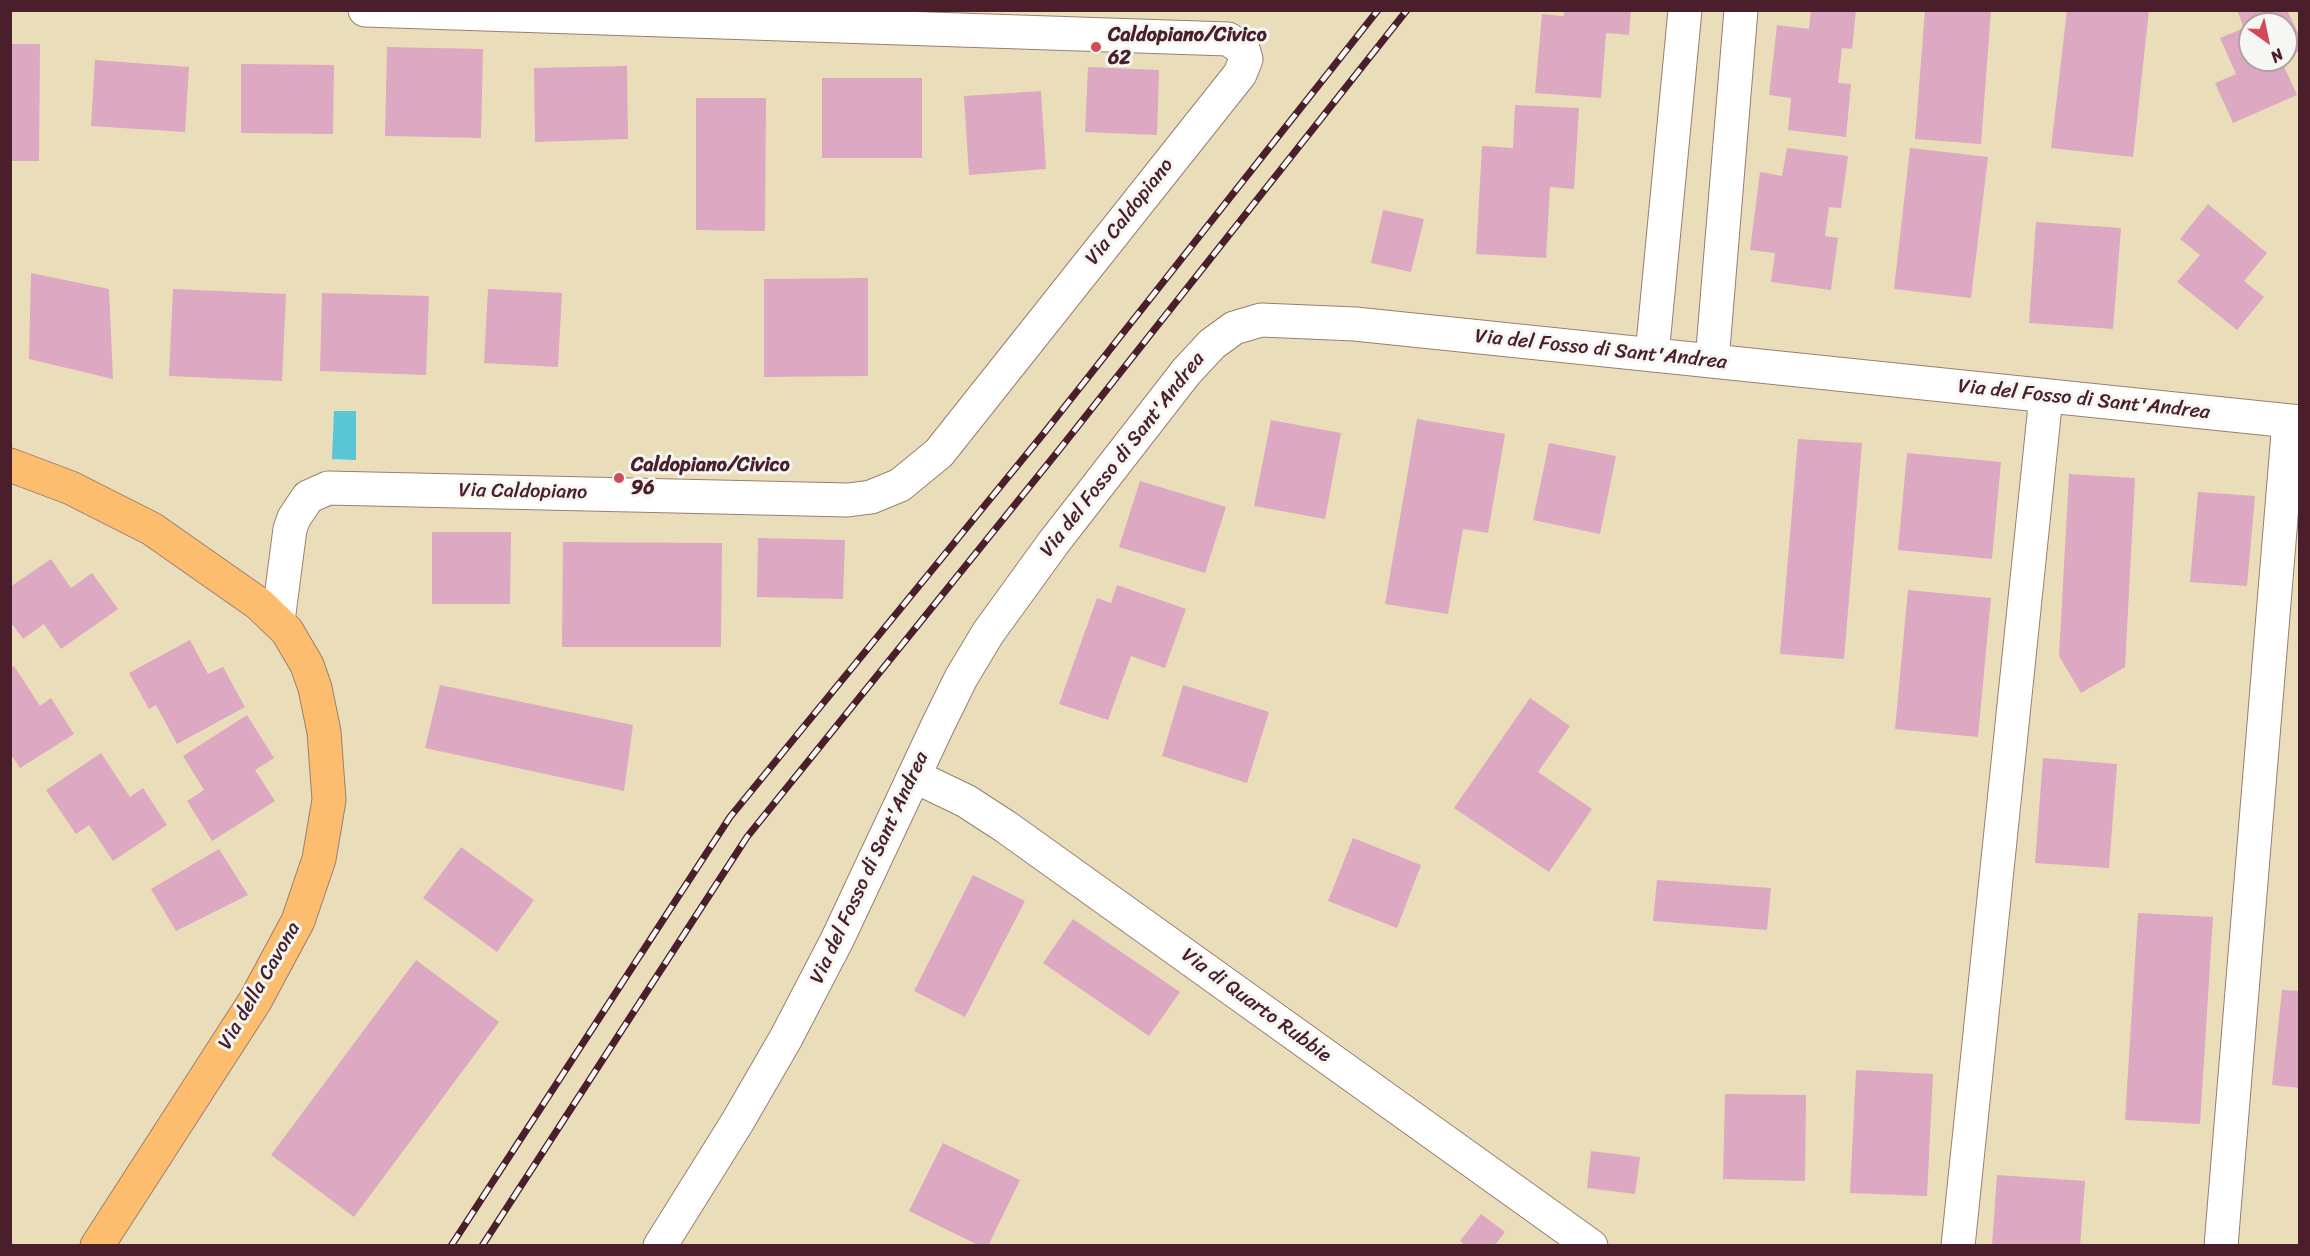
<!DOCTYPE html>
<html>
<head>
<meta charset="utf-8">
<style>
  body { margin:0 }
  #map { position:relative; width:2310px; height:1256px; overflow:hidden; background:#eadeba; font-family:Sriracha,sans-serif }
  canvas { display:block }
  .frame { position:absolute; inset:0; border:12px solid #4a1f2b; pointer-events:none }
  .north { position:absolute; left:2238px; top:12px; width:60px; height:60px; box-sizing:border-box; background:#f6f6f2; border:2px solid #b1a0a2; border-radius:50%; rotate:147deg; font-size:16px; font-weight:700; line-height:24px; text-align:center; color:#4a1f2b }
  .north::after { content:''; display:block; margin:auto; width:21px; height:27px; background:#d1495b; clip-path:polygon(50% 0,100% 100%,50% 72%,0 100%) }
</style>
</head>
<body>
<div id="map">
<canvas width="2310" height="1256"></canvas>
<div class="frame"></div>
<div class="north">N</div>
</div>
<script>
const ctx = document.querySelector('canvas').getContext('2d');
ctx.lineJoin = 'round';
function paint(path, color) { ctx.fillStyle = color; ctx.fill(path, 'evenodd'); }
const poly = rows => new Path2D(rows.map(r => 'M' + r).join(''));
function trace(path, color, width, dash) { ctx.strokeStyle = color; ctx.lineWidth = width; ctx.lineCap = dash ? 'butt' : 'round'; ctx.setLineDash(dash || []); ctx.stroke(path); }
function drawText(font, color, halo, rows, align = 'center') {
  ctx.font = font + ' Sriracha,sans-serif'; ctx.lineWidth = 6; ctx.setLineDash([]); ctx.textBaseline = 'middle'; ctx.strokeStyle = halo; ctx.fillStyle = color; for (const [text, x, y, turn = 0] of rows) {
    ctx.save(); ctx.translate(x, y); ctx.rotate((+turn || 0) * Math.PI / 180); ctx.textAlign = isNaN(turn) ? turn : align; if (halo) ctx.strokeText(text, 0, 0); ctx.fillText(text, 0, 0); ctx.restore();
  }
}
paint(poly([
  [334,411,356,411,356,460,332,459]
]), '#5ac5d4');
paint(poly([
  [1564,10,1631,10,1629,35,1606,33,1601,98,1535,93,1542,14,1564,16],
  [1811,10,1856,10,1852,49,1842,48,1838,83,1851,84,1846,137,1788,130,1791,98,1769,95,1777,25,1809,29],
  [1925,10,1991,10,1981,144,1915,139],
  [2067,10,2149,10,2133,157,2051,148],
  [2237,10,2287,10,2300,37,2300,51,2286,57,2286,24,2250,24,2250,60,2281,60,2297,95,2233,123,2215,83,2236,74,2220,38,2244,28],
  [10,44,40,44,39,161,10,161],
  [387,47,483,49,481,138,385,136],
  [95,60,189,67,185,132,91,126],
  [241,64,334,65,333,134,241,133],
  [627,66,628,139,535,142,534,68],
  [1088,67,1159,70,1157,135,1085,132],
  [822,78,922,78,922,158,822,158],
  [1041,91,1046,169,969,175,964,96],
  [696,98,766,98,765,231,696,230],
  [1515,105,1579,108,1574,189,1550,187,1546,258,1476,254,1482,146,1513,148],
  [1787,148,1848,156,1841,208,1829,207,1825,236,1838,238,1831,290,1771,282,1775,253,1750,250,1760,172,1782,176],
  [1910,148,1988,157,1971,298,1894,289],
  [2208,204,2267,253,2244,281,2264,297,2237,330,2177,282,2200,255,2180,239],
  [1383,210,1424,219,1411,272,1371,263],
  [2036,222,2121,228,2113,329,2029,323],
  [31,273,109,289,113,379,29,359],
  [868,278,868,376,764,377,764,279],
  [173,289,286,294,282,381,169,376],
  [488,289,562,293,558,367,484,363],
  [322,293,429,296,426,375,320,371],
  [1417,419,1505,434,1488,533,1463,529,1448,614,1385,604],
  [1271,420,1341,433,1325,519,1254,506],
  [1798,439,1862,443,1844,659,1780,654],
  [1549,443,1616,456,1600,534,1533,520],
  [1907,453,2001,462,1992,559,1898,550],
  [2069,474,2135,478,2125,667,2081,693,2059,656],
  [1140,481,1226,507,1205,573,1119,547],
  [2198,492,2255,496,2247,586,2190,582],
  [432,532,511,532,510,604,432,604],
  [758,538,845,540,843,599,757,597],
  [563,542,722,543,721,647,562,647],
  [51,559,71,588,92,573,118,609,61,649,44,624,23,639,10,621,10,587],
  [1117,585,1186,609,1165,668,1131,656,1108,720,1059,704,1097,598,1111,603],
  [1908,590,1991,598,1978,737,1895,729],
  [190,640,208,674,223,667,245,707,177,744,156,705,149,709,129,673],
  [14,666,40,706,51,698,74,734,20,768,10,753,10,668],
  [440,685,633,725,624,791,425,748],
  [1183,685,1269,712,1247,783,1162,756],
  [1530,698,1570,726,1538,772,1592,809,1549,872,1454,808],
  [247,715,274,758,255,770,275,801,212,841,187,801,204,790,183,756],
  [101,753,130,797,143,788,167,825,113,861,89,825,76,834,46,790],
  [2043,758,2117,764,2109,868,2035,863],
  [1353,838,1421,865,1397,928,1328,901],
  [461,847,534,900,497,952,423,898],
  [219,849,248,895,176,931,151,889],
  [973,875,1025,901,965,1017,914,991],
  [1657,880,1771,888,1767,930,1653,921],
  [2138,913,2213,917,2200,1124,2125,1120],
  [1073,919,1180,992,1149,1036,1043,963],
  [416,960,499,1022,354,1217,271,1155],
  [2282,990,2300,991,2300,1088,2272,1085],
  [1856,1070,1933,1074,1927,1196,1850,1193],
  [1725,1094,1806,1095,1805,1181,1723,1179],
  [943,1143,1020,1180,988,1246,980,1246,909,1211],
  [1591,1151,1640,1157,1635,1194,1587,1188],
  [1997,1175,2085,1181,2080,1246,1992,1246],
  [1481,1214,1505,1232,1494,1246,1466,1246,1460,1241]
]), '#dda8c1');
const minor = poly([
  [1652,355,1685,10],
  [1712,361,1741,10],
  [278,621,290,529,294,518,308,497,328,488,848,500,871,497,900,485,939,453,1240,74,1246,59,1243,49,1228,39,365,10],
  [914,776,966,801,1006,827,1591,1246],
  [660,1246,738,1121,786,1038,837,940,937,727,961,678,988,633,1054,542,1186,372,1212,344,1234,328,1261,320,1355,324,2300,422],
  [1958,1246,2046,396],
  [2221,1246,2289,421]
]);
const major = poly([
  [10,465,71,488,152,529,259,604,287,631,307,665,315,688,324,732,329,800,319,859,298,921,255,1001,97,1246]
]);
trace(minor, '#9a7e72', 35);
trace(major, '#9a7e72', 35);
trace(minor, '#fff', 33);
trace(major, '#fcbd6f', 33);
const rail = poly([
  [451,1246,730,817,1044,433,1378,10],
  [482,1246,747,837,1059,450,1407,10]
]);
trace(rail, '#4a1f2b', 7);
trace(rail, '#f6f6f2', 4.5, [14]);
for (const [x, y, r, color] of [
  [1096,47,6,"#d1495b"],
  [619,478,6,"#d1495b"]
]) { const dot = new Path2D(); dot.arc(x, y, r, 0, 2 * Math.PI); ctx.fillStyle = color; ctx.fill(dot); trace(dot, '#f6f6f2', 2); }
drawText('bold 20px', '#4a1f2b', '#f6f6f2', [
  ["Caldopiano/Civico",1108,36],
  ["62",1108,59],
  ["Caldopiano/Civico",631,466],
  ["96",631,489]
], 'left');
drawText('20px', '#4a1f2b', '#f6f6f2', [
  ["Via Caldopiano",1130,212,-52],
  ["Via del Fosso di Sant'Andrea",1601,350,6],
  ["Via del Fosso di Sant'Andrea",2084,400,6],
  ["Via del Fosso di Sant'Andrea",1123,455,-52],
  ["Via Caldopiano",523,492,1],
  ["Via del Fosso di Sant'Andrea",870,868,-65],
  ["Via della Cavona",260,986,-60],
  ["Via di Quarto Rubbie",1256,1006,36]
]);
</script>
</body>
</html>
